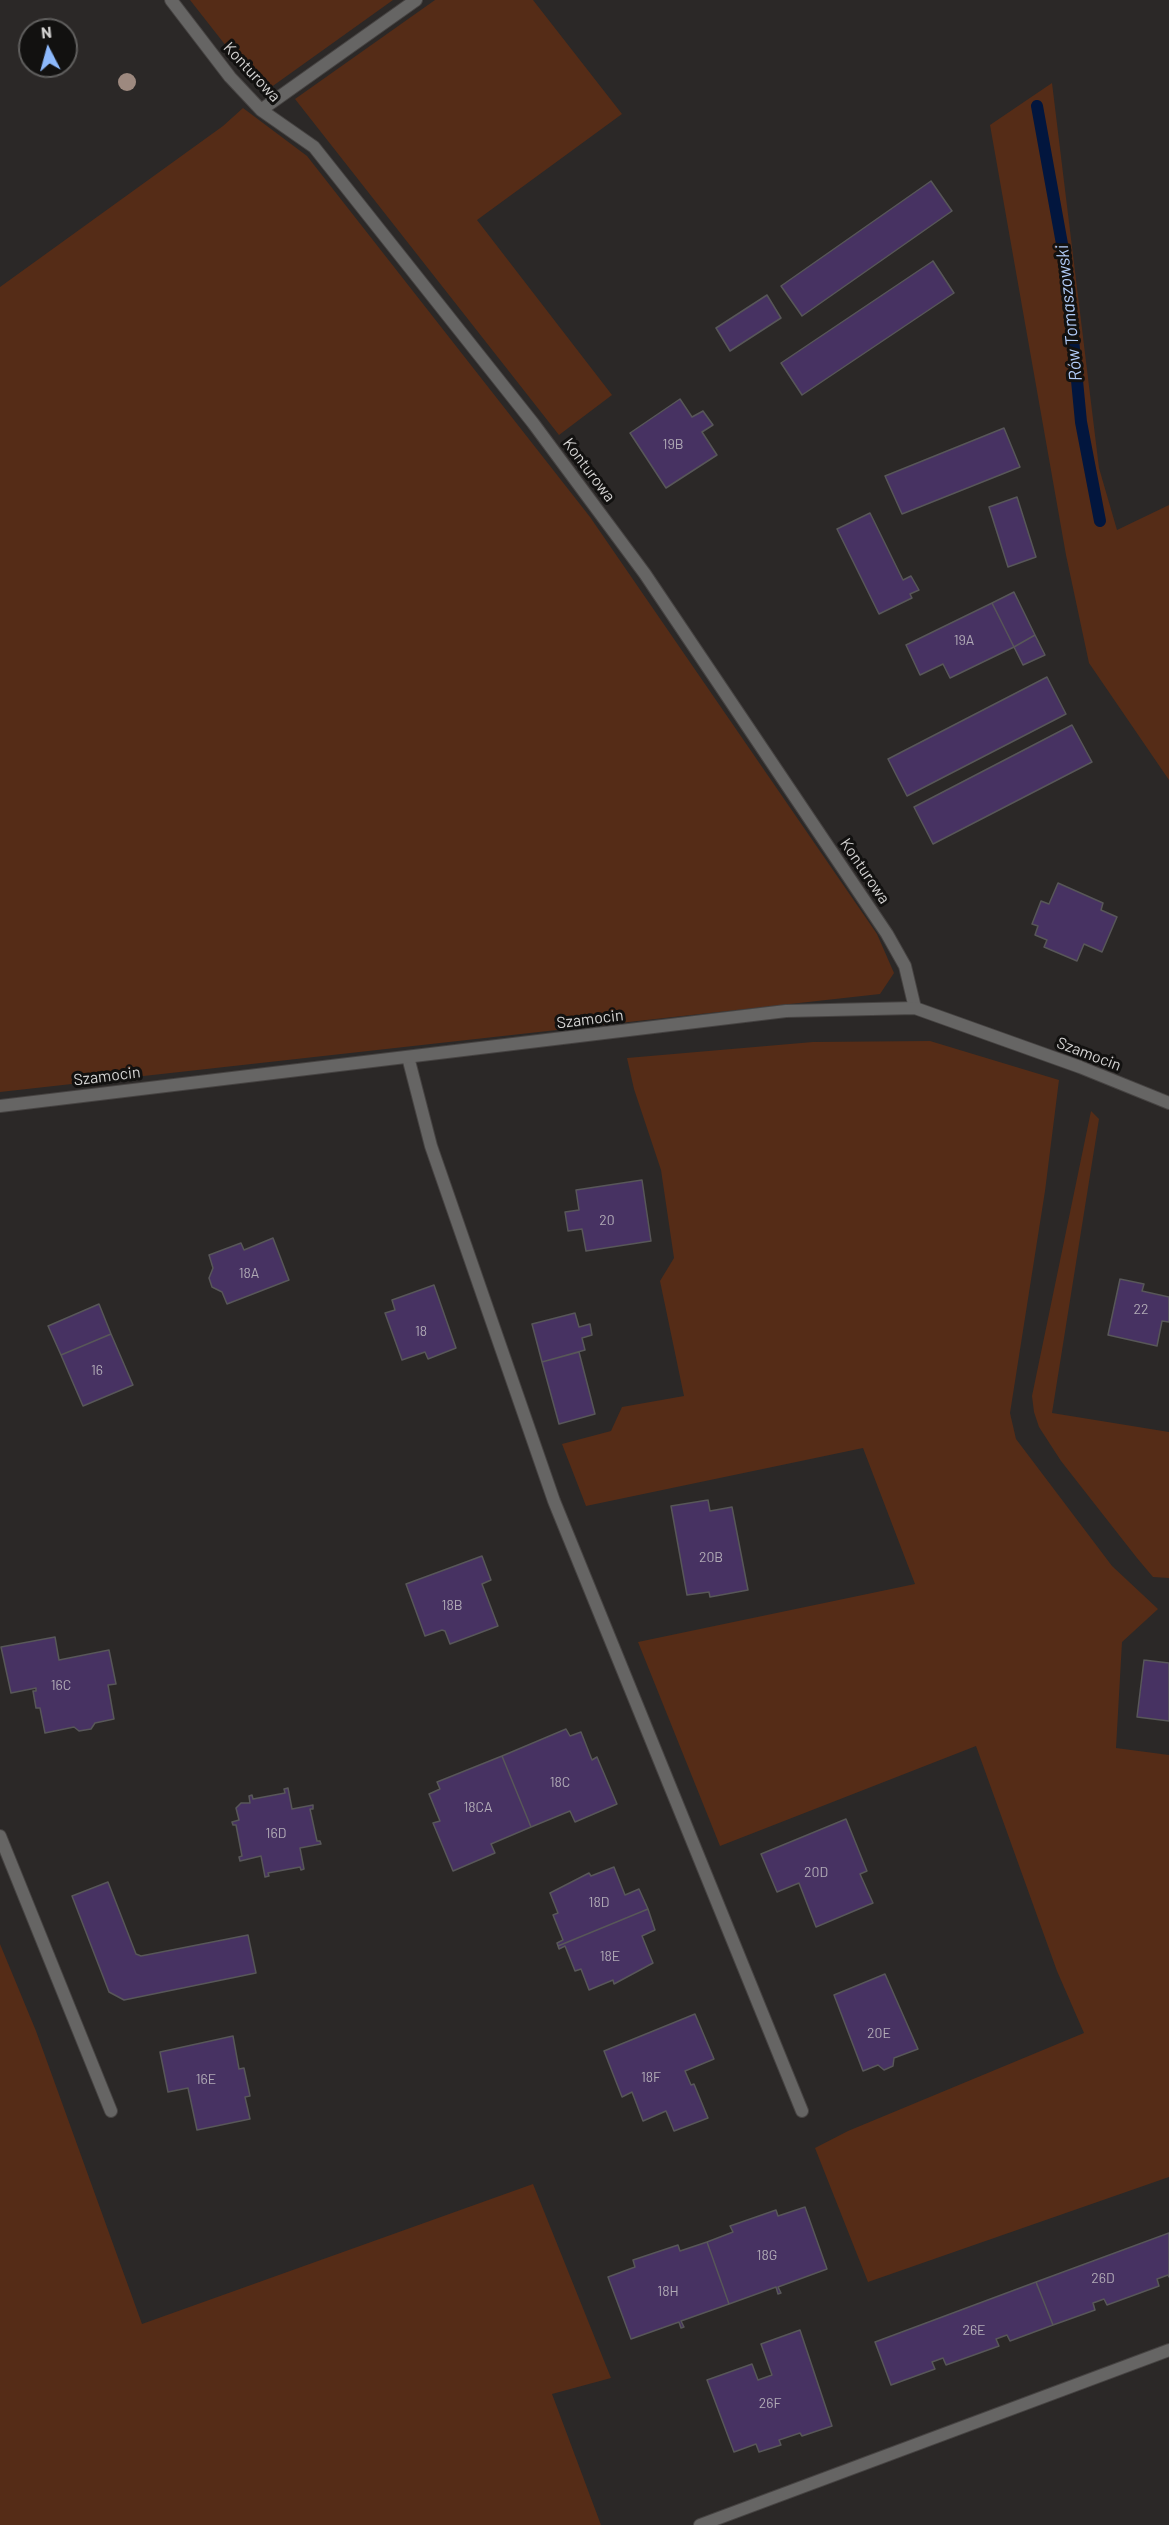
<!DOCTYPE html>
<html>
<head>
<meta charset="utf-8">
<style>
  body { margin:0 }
  #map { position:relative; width:1169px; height:2525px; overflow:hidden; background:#2b2827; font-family:Barlow,sans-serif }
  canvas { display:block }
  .north { position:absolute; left:18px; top:18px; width:60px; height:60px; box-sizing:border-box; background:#121110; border:2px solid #605f5e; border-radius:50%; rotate:354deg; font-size:16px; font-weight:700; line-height:24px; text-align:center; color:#d4d3d2 }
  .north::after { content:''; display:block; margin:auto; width:21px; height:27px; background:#8db9fc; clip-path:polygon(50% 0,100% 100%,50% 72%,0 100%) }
</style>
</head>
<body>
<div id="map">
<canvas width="1169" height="2525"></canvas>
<div class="north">N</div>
</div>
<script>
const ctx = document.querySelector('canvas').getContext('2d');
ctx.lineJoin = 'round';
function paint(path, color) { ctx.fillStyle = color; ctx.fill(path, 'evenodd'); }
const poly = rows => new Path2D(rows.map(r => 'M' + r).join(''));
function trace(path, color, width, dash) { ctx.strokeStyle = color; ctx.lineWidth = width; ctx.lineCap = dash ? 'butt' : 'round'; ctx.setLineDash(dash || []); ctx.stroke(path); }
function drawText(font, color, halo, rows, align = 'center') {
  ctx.font = font + ' Barlow,sans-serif'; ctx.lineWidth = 6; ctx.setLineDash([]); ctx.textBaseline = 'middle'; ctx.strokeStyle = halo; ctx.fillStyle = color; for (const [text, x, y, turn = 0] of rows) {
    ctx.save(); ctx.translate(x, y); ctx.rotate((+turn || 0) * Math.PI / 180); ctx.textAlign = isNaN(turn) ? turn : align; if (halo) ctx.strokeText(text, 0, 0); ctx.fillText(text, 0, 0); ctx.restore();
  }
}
paint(poly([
  [190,0,393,0,263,93],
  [435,0,533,0,622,114,477,220,612,395,559,435,295,99],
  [1052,83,1099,468,1117,530,1169,505,1169,780,1089,663,1066,555,990,125],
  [243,108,307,156,590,517,877,934,894,973,880,994,0,1092,0,287,223,126],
  [930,1041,1059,1080,1045,1191,1010,1413,1016,1439,1112,1566,1158,1609,1122,1642,1116,1748,1169,1755,1169,2177,868,2282,815,2148,848,2131,1084,2033,1057,1971,976,1746,720,1846,638,1642,915,1584,863,1448,586,1506,562,1444,611,1431,622,1407,684,1396,660,1281,674,1258,661,1170,634,1089,627,1058,813,1042],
  [1091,1111,1099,1119,1052,1413,1169,1432,1169,1578,1153,1577,1137,1558,1061,1461,1039,1427,1034,1412,1032,1396],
  [0,1944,36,2031,142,2324,533,2184,611,2378,552,2394,601,2525,0,2525]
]), '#552c17');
trace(poly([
  [1037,106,1066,266,1081,422,1100,521]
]), '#02163e', 12);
const building = poly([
  [931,181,952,211,802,316,781,286,931,181],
  [933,261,954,293,802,395,781,363,933,261],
  [767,295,781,318,730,351,716,328,767,295],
  [680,399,692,417,703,411,713,425,702,432,717,455,666,488,630,433,680,399],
  [1004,428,1020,467,902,514,885,476,1004,428],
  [1017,497,1036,557,1008,567,989,507,1017,497],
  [870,513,903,580,911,576,919,590,910,594,912,598,879,614,837,529,870,513],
  [1014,592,1035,635,1014,647,992,603,1014,592],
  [992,603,1014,647,950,678,943,664,920,675,906,645,992,603],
  [1035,635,1045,655,1023,665,1014,647,1035,635],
  [1047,677,1066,714,907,796,888,759,1047,677],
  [1072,725,1092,762,933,844,914,807,1072,725],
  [1058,883,1103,903,1101,910,1117,917,1102,952,1084,944,1077,961,1044,947,1047,940,1035,935,1038,926,1032,924,1041,901,1049,904,1058,883],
  [642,1180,651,1241,586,1251,582,1229,568,1231,565,1212,579,1210,576,1190,642,1180],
  [273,1238,289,1280,227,1304,222,1292,212,1287,209,1278,213,1268,209,1255,241,1243,244,1250,273,1238],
  [1120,1279,1144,1284,1142,1291,1169,1297,1169,1322,1162,1321,1157,1346,1108,1335,1120,1279],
  [434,1285,456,1348,428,1359,425,1352,402,1360,385,1313,395,1310,392,1300,434,1285],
  [99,1304,111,1334,61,1355,48,1326,99,1304],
  [575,1313,579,1327,590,1324,592,1335,582,1338,585,1350,542,1362,532,1324,575,1313],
  [111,1334,133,1385,83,1406,61,1355,111,1334],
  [579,1352,595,1414,559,1424,542,1362,579,1352],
  [708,1500,710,1511,732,1507,748,1590,710,1597,709,1592,687,1595,671,1506,708,1500],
  [482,1556,491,1580,482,1584,498,1626,450,1644,445,1631,442,1630,425,1636,406,1584,482,1556],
  [55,1637,59,1660,109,1650,116,1684,108,1685,114,1719,95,1723,91,1729,79,1731,74,1727,45,1733,40,1708,36,1708,33,1691,36,1691,36,1688,11,1693,1,1647,55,1637],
  [1144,1660,1169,1663,1169,1721,1137,1717,1144,1660],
  [566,1729,570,1736,581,1732,592,1760,597,1757,617,1804,575,1822,570,1811,531,1827,502,1756,566,1729],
  [502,1756,531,1827,491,1844,495,1853,453,1871,433,1823,440,1821,429,1794,440,1789,437,1782,502,1756],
  [288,1788,292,1809,313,1805,313,1809,310,1809,317,1841,320,1841,321,1844,300,1848,304,1869,301,1870,300,1867,268,1873,269,1876,265,1877,261,1856,240,1861,239,1857,242,1856,236,1825,233,1825,232,1822,239,1820,236,1808,241,1803,250,1803,249,1796,252,1795,253,1799,285,1793,284,1789,288,1788],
  [846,1819,867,1871,860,1874,873,1903,816,1927,799,1883,777,1892,761,1854,846,1819],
  [614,1867,625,1895,639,1889,648,1909,558,1946,557,1943,563,1940,553,1915,558,1913,550,1893,589,1873,591,1876,614,1867],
  [108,1882,136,1954,141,1956,248,1935,256,1973,124,2000,109,1992,72,1896,108,1882],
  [648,1909,655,1930,642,1936,653,1963,614,1984,613,1980,589,1990,581,1969,575,1971,565,1946,559,1949,558,1946,648,1909],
  [885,1974,918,2049,894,2058,893,2066,884,2070,878,2065,863,2071,834,1995,885,1974],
  [695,2014,714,2059,685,2071,691,2085,694,2084,708,2118,674,2131,666,2111,643,2121,632,2092,622,2097,604,2051,695,2014],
  [233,2036,239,2069,244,2068,250,2096,245,2097,250,2119,197,2130,188,2088,168,2092,160,2052,233,2036],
  [805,2207,827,2269,778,2287,781,2293,778,2294,776,2287,729,2304,707,2242,733,2232,730,2226,776,2210,778,2216,805,2207],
  [1169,2233,1169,2277,1168,2275,1157,2279,1159,2286,1107,2305,1104,2299,1093,2303,1095,2310,1053,2325,1036,2282,1169,2233],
  [707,2242,729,2304,681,2321,684,2327,681,2328,679,2322,631,2339,608,2277,635,2267,633,2260,678,2245,680,2251,707,2242],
  [1036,2282,1053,2325,1010,2341,1007,2335,996,2339,999,2346,946,2365,943,2358,932,2362,935,2369,891,2385,875,2342,1036,2282],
  [800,2330,832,2426,802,2436,800,2433,779,2440,781,2445,759,2452,756,2444,734,2452,707,2380,752,2364,758,2380,772,2375,761,2344,800,2330]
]);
paint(building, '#473262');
trace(building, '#585759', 1.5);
const service = poly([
  [408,1057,431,1146,554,1501,802,2111],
  [0,1836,111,2111],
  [700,2525,1169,2350]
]);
const minor = poly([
  [171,0,230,77,261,110,314,147,533,423,645,574,887,934,905,966,915,1008],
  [261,110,416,0]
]);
const tertiary = poly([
  [0,1106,786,1011,915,1008,1080,1067,1169,1103]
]);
trace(service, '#464342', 14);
trace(minor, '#464342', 14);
trace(tertiary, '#464342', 14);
trace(service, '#666564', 12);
trace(minor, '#666564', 12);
trace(tertiary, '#666564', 12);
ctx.fillStyle = '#9d897f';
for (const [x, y] of [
  [127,82]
]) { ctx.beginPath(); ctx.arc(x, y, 9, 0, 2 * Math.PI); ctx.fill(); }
drawText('14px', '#b1abb6', null, [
  ["19B",673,444],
  ["19A",964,640],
  ["20",607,1220],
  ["18A",249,1273],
  ["22",1141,1309],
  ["18",421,1331],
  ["16",97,1370],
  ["20B",711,1557],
  ["18B",452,1605],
  ["16C",61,1685],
  ["18C",560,1782],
  ["18CA",478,1807],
  ["16D",276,1833],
  ["20D",816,1872],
  ["18D",599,1902],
  ["18E",610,1956],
  ["20E",879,2033],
  ["18F",651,2077],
  ["16E",206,2079],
  ["18G",767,2255],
  ["26D",1103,2278],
  ["18H",668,2291],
  ["26E",974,2330],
  ["26F",770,2403]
]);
drawText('16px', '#d4d3d2', '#121110', [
  ["Konturowa",252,72,47],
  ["Konturowa",589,470,53],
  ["Konturowa",865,871,56],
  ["Szamocin",590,1019,-7],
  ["Szamocin",1089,1054,21],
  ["Szamocin",107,1076,-7]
]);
drawText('italic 18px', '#b1cbf7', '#121110', [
  ["Rów Tomaszowski",1069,313,-96]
]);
</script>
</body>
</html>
